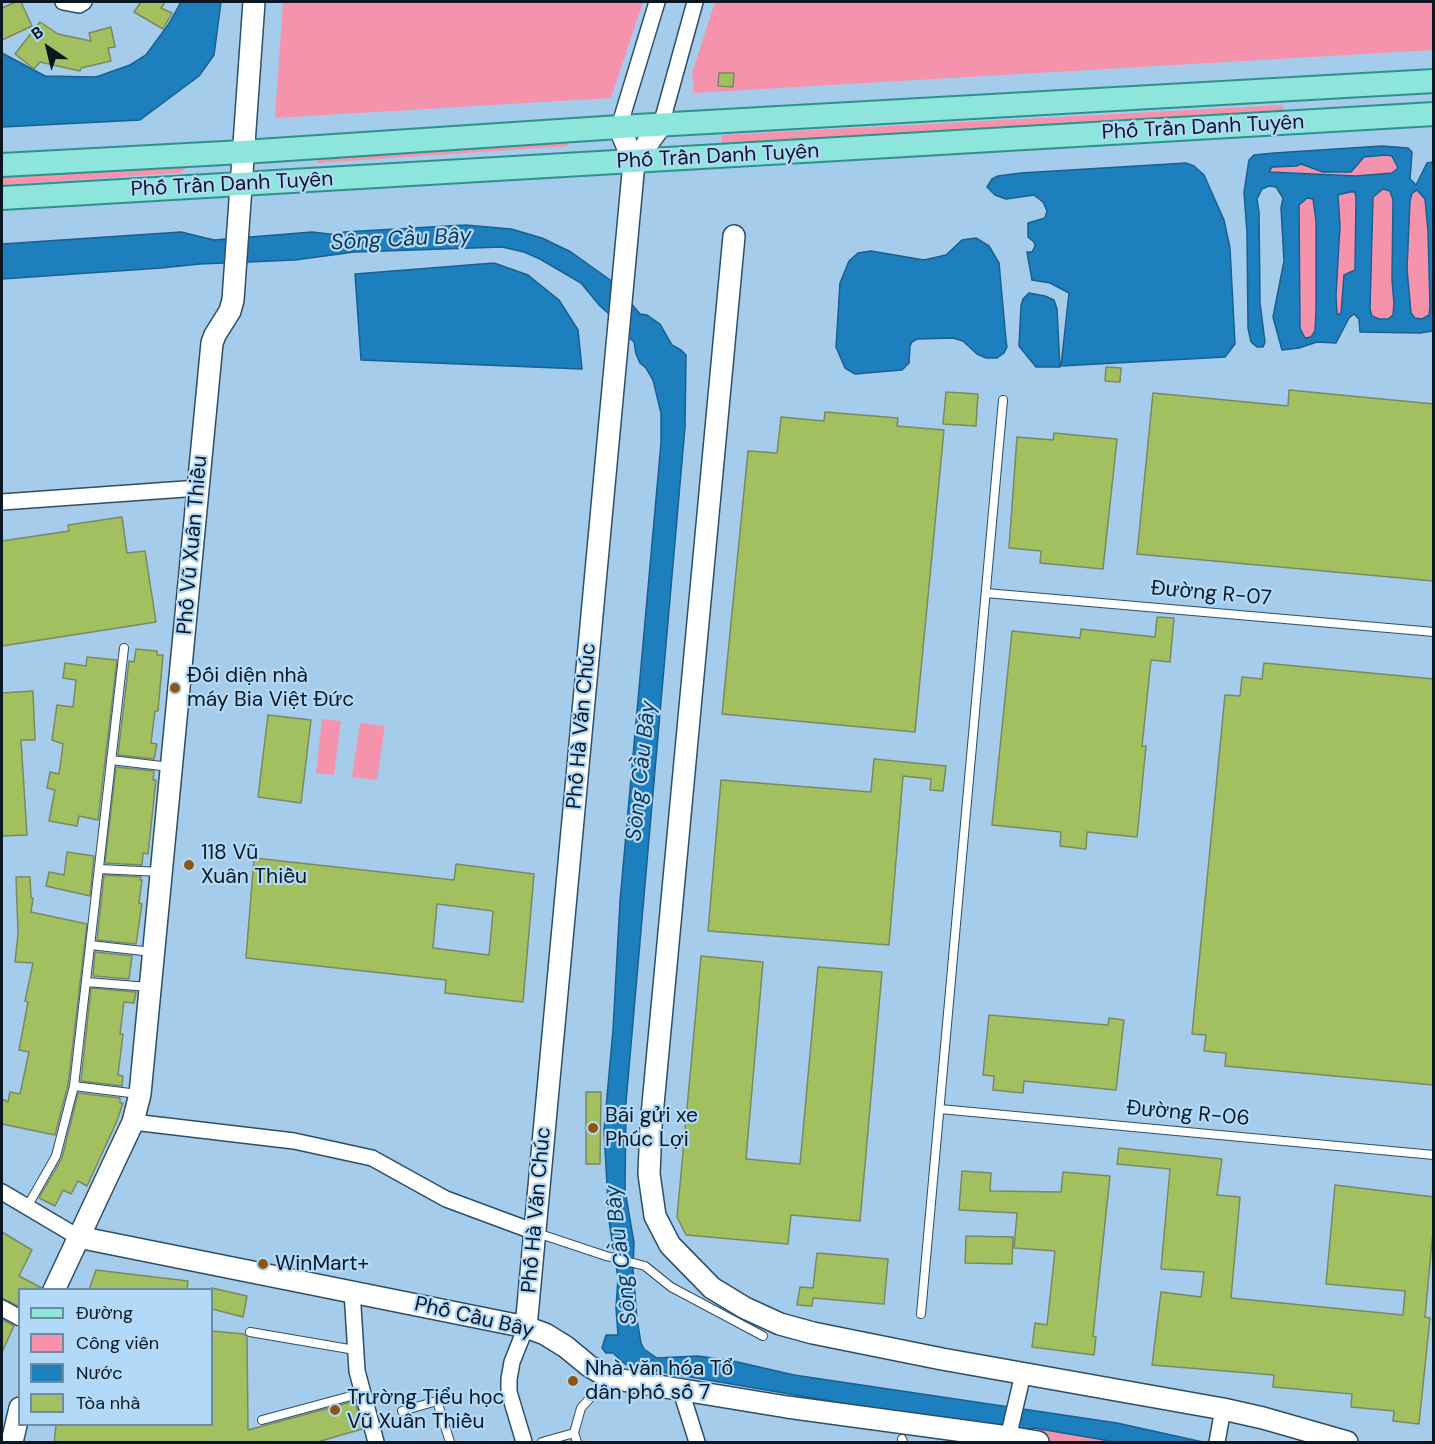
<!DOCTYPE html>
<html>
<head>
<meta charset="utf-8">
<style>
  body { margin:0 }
  #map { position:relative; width:1435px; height:1444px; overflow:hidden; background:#a6cceb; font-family:"DM Sans",sans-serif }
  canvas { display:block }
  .frame { position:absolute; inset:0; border:3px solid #091722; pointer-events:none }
  .legend { position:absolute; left:18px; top:1288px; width:195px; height:138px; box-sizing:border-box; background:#b3d9f8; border:2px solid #6f8ba2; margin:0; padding:8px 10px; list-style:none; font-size:18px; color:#091722 }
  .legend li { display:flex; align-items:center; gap:12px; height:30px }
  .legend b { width:30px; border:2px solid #6f8ba2 }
  .north { position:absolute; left:18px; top:18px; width:60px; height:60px; -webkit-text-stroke:4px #b3d9f8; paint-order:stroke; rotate:325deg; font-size:16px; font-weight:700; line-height:24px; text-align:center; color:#091722 }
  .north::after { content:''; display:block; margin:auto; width:21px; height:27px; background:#091722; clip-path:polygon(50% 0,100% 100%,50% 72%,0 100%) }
</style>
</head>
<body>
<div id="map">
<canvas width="1435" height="1444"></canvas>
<div class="frame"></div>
<ul class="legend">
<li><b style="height:8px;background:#8de5db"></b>Đường</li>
<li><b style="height:16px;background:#f693ac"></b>Công viên</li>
<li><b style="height:16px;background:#1e7fbf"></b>Nước</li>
<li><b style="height:16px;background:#a2c05f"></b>Tòa nhà</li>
</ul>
<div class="north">B</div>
</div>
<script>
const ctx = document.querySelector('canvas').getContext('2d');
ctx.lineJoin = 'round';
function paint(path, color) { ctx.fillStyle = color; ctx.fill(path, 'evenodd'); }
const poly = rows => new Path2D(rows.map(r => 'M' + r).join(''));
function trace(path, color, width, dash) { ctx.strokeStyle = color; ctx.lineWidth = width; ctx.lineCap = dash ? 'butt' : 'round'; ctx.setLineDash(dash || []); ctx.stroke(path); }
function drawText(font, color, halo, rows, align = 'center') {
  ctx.font = font + ' "DM Sans",sans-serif'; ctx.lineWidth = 4.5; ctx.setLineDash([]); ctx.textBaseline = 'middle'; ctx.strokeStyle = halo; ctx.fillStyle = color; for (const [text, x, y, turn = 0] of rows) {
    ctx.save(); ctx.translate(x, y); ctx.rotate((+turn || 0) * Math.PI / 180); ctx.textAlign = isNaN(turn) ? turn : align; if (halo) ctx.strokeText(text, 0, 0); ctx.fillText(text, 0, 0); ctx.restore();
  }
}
paint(poly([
  [283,2,643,2,611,98,275,118],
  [715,2,1433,2,1433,50,694,93,692,73],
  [1283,105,1284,113,722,143,722,135],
  [567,139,568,146,317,163,317,153],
  [1386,155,1392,156,1398,168,1392,173,1356,176,1318,176,1293,172,1269,172,1272,167,1301,164,1309,168],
  [183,165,185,169,180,173,2,185,2,176],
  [1383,189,1391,191,1393,200,1394,304,1394,315,1388,319,1379,319,1372,316,1370,309,1373,197],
  [1417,190,1425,198,1428,232,1430,306,1429,315,1422,319,1415,318,1411,313,1407,269,1410,201,1412,193],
  [1350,192,1355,192,1356,198,1355,270,1349,274,1341,314,1337,316,1336,295,1340,226,1338,195],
  [1307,198,1313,199,1316,221,1316,311,1315,331,1311,337,1304,338,1300,328,1299,204],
  [322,719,341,721,334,775,316,773],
  [360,723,385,726,377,780,352,777],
  [1034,1428,1103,1440,1116,1442,1053,1442,1019,1438,1023,1431]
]), '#f693ac');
const water = poly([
  [181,2,221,2,214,55,199,76,140,120,2,127,2,53,45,76,96,77,130,65,146,55,168,25,181,2],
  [1382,146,1408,148,1412,152,1410,179,1416,185,1427,163,1433,162,1433,331,1420,333,1360,332,1359,319,1354,314,1349,318,1336,343,1317,342,1299,348,1282,350,1273,317,1284,261,1281,208,1283,198,1276,187,1269,186,1262,189,1257,199,1259,212,1260,303,1265,342,1263,347,1257,347,1251,342,1248,328,1247,233,1244,192,1249,160,1254,155,1274,153,1382,146],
  [1386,155,1392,156,1398,168,1392,173,1356,176,1269,172,1272,167,1296,166,1301,164,1323,172,1351,172,1364,157,1386,155],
  [1383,189,1390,191,1393,200,1392,280,1394,304,1393,315,1388,319,1379,319,1372,316,1370,309,1373,197,1383,189],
  [1417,190,1425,199,1428,231,1430,306,1429,315,1422,319,1415,318,1411,313,1407,269,1410,201,1412,193,1417,190],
  [1350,192,1355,192,1356,198,1355,270,1344,275,1341,313,1337,315,1336,295,1340,226,1338,195,1350,192],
  [1307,198,1313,199,1316,221,1316,311,1315,331,1311,337,1305,338,1300,328,1299,205,1307,198],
  [1186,163,1194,166,1204,175,1224,220,1230,248,1235,344,1225,357,1061,366,1069,293,1050,283,1032,280,1027,252,1032,252,1035,246,1034,242,1028,237,1028,223,1045,218,1047,211,1043,202,1034,195,1006,199,995,195,987,187,992,179,998,176,1021,173,1186,163],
  [465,225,511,229,542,238,571,252,613,282,640,314,647,315,660,324,672,345,681,350,686,355,685,427,626,1102,625,1190,634,1243,633,1270,637,1319,641,1343,644,1349,657,1358,698,1356,733,1361,794,1375,1117,1423,1203,1442,1116,1442,1034,1428,1023,1431,912,1415,632,1367,625,1364,613,1353,606,1353,602,1348,606,1335,618,1335,616,1308,618,1278,609,1221,604,1130,613,1030,620,901,661,443,661,413,653,380,646,368,640,363,636,354,634,342,620,330,608,313,600,306,581,283,540,259,524,252,502,247,354,252,295,260,200,264,161,268,2,279,2,244,181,232,214,240,312,232,338,235,344,232,465,225],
  [976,238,989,246,999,263,1006,340,1007,347,1004,353,997,358,986,358,977,354,963,341,953,338,917,339,912,342,910,346,909,363,902,370,855,374,845,368,836,347,840,283,849,261,858,253,871,251,924,260,946,255,962,240,976,238],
  [494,263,528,275,559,300,578,330,582,369,361,360,355,274,494,263],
  [1029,293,1045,296,1054,300,1057,309,1060,367,1036,367,1019,346,1021,306,1023,299,1029,293]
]);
paint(water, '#1e7fbf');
trace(water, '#186090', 1.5);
const building = poly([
  [16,2,21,2,32,26,2,40,2,8,16,2],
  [141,2,165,2,161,8,172,13,163,29,134,12,141,2],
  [40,22,58,34,91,41,89,33,111,27,115,47,108,48,111,61,81,68,80,71,40,62,34,69,15,54,40,22],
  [719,73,734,73,733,87,718,86,719,73],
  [1106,367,1121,368,1120,382,1105,381,1106,367],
  [1289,390,1434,404,1434,581,1137,554,1153,393,1288,406,1289,390],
  [946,392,978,394,976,426,943,424,946,392],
  [825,412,898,418,897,426,944,430,915,732,722,714,748,451,777,453,781,417,824,421,825,412],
  [1054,433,1117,439,1103,569,1040,563,1041,551,1009,548,1017,437,1053,440,1054,433],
  [122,517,127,553,145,551,156,622,2,646,2,541,69,531,68,525,122,517],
  [1157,617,1174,618,1170,662,1151,660,1142,746,1146,746,1137,837,1087,832,1086,849,1060,846,1061,832,992,825,1012,631,1080,638,1081,629,1155,637,1157,617],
  [136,649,157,651,157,655,163,655,158,711,155,711,151,743,157,744,154,759,118,755,129,661,134,662,136,649],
  [87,657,117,660,98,820,79,816,77,826,49,821,55,790,47,788,50,772,59,774,63,744,52,740,57,705,73,707,76,680,63,678,65,663,86,666,87,657],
  [1264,663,1434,679,1434,1085,1225,1066,1226,1053,1204,1051,1206,1035,1192,1034,1225,695,1240,696,1242,677,1262,679,1264,663],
  [33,691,35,740,21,740,27,835,2,836,2,693,33,691],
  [268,715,311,720,301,803,258,797,268,715],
  [874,759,946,766,943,791,930,790,931,779,903,776,889,945,708,931,721,780,871,792,874,759],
  [116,767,154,771,153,780,156,780,148,854,143,853,142,865,105,863,116,767],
  [67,852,94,856,90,896,46,886,49,872,64,875,67,852],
  [254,858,454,880,456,864,534,874,523,1002,445,993,446,980,246,958,254,858],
  [437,904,493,911,489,955,433,948,437,904],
  [104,875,141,877,140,880,142,880,139,903,142,904,136,944,97,940,104,875],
  [16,877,30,877,31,898,33,898,31,912,87,924,68,1085,55,1135,2,1124,2,1099,8,1102,10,1092,20,1094,29,1052,19,1050,28,1002,25,1001,33,963,15,962,18,934,16,877],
  [95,952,132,956,129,979,93,976,95,952],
  [701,956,763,962,746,1159,800,1164,818,967,882,972,860,1221,791,1215,788,1244,686,1235,677,1217,701,956],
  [91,988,136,992,134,1003,124,1002,120,1034,123,1034,118,1075,123,1076,122,1086,81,1081,91,988],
  [989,1015,1108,1025,1109,1018,1124,1020,1116,1090,1024,1081,1023,1093,993,1090,994,1076,983,1075,989,1015],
  [586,1092,601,1092,600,1164,586,1164,586,1092],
  [78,1093,120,1098,120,1103,123,1103,117,1121,87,1186,78,1181,71,1194,63,1190,55,1206,39,1198,62,1158,78,1093],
  [1119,1148,1222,1159,1217,1195,1240,1197,1231,1298,1403,1315,1405,1291,1326,1284,1335,1185,1434,1197,1434,1219,1425,1317,1430,1318,1419,1424,1393,1421,1394,1411,1351,1407,1352,1394,1273,1387,1274,1375,1152,1365,1161,1292,1201,1297,1204,1272,1161,1269,1170,1169,1117,1164,1119,1148],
  [962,1171,991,1173,990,1191,1061,1192,1063,1172,1110,1176,1093,1336,1096,1337,1094,1355,1032,1347,1035,1323,1047,1325,1055,1251,1014,1248,1017,1213,959,1210,962,1171],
  [2,1232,32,1250,19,1276,42,1288,20,1290,20,1307,2,1298,2,1232],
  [966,1236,1013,1237,1012,1264,965,1263,966,1236],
  [817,1253,888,1259,884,1304,813,1298,812,1306,797,1305,800,1287,813,1288,817,1253],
  [96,1270,188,1281,187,1290,89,1290,96,1270],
  [212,1288,247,1296,243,1317,212,1309,212,1288],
  [2,1319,14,1326,2,1352,2,1319],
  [212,1331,244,1334,247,1337,248,1430,355,1401,362,1429,314,1443,54,1443,56,1425,212,1425,212,1331]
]);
paint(building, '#a2c05f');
trace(building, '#7b8861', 1.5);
const lane = poly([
  [986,593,1434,632],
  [111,760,170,767],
  [99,869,161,872],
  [90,945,152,952],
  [86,982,149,987],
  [74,1086,138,1094],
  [940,1109,1434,1155],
  [27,1207,56,1156,74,1086,124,648],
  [537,1233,606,1256,645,1266,671,1287,763,1336],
  [921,1314,1003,400],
  [250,1332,355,1350],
  [402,1411,437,1401,450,1442],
  [262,1420,362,1393],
  [902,1439,903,1442],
  [542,1442,574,1433],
  [577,1442,574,1433,581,1408,601,1386,609,1379]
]);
const street = poly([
  [63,2,79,5,84,2],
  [661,125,695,2],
  [619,127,657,2],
  [2,502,199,488],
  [133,1122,294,1141,372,1158,446,1199,535,1232],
  [2,1192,78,1237],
  [352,1291,357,1371,376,1442],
  [2,1308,20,1318],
  [681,1391,697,1442],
  [524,1442,509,1392,509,1379,512,1362,526,1327],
  [1007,1442,1023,1374],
  [1217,1442,1223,1409]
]);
const secondary = poly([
  [634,162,661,125],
  [734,236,651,1126,649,1174,655,1216,670,1245,712,1288,745,1308,780,1324,813,1333,942,1359,1223,1409,1263,1418,1347,1442],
  [78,1237,526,1327,545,1334,566,1347,589,1366,610,1378,787,1407,1008,1437,1038,1442],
  [54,1290,133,1122,140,1094,212,343,215,335,230,311,233,300,254,2],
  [526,1327,634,162,619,127],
  [12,1442,20,1408]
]);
const primary = poly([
  [2,165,243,152,619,127,1434,81],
  [2,198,1434,114]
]);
trace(lane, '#2c4e68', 10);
trace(street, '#2c4e68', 18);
trace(secondary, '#2c4e68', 24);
trace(primary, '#2d928b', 26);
trace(lane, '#fff', 8);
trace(street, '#fff', 15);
trace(secondary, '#fff', 21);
trace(primary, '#8de5db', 22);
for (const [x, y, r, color] of [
  [175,688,6,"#905611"],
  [189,865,6,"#905611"],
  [593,1128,6,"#905611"],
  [263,1264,6,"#905611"],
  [573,1381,6,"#905611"],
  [335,1410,6,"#905611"]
]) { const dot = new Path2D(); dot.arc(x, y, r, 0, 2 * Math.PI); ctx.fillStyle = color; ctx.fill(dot); trace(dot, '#b3d9f8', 2); }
drawText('21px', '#091722', '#b3d9f8', [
  ["Phố Trần Danh Tuyên",1203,128,-3],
  ["Phố Trần Danh Tuyên",718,157,-3],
  ["Phố Trần Danh Tuyên",232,185,-3],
  ["Phố Vũ Xuân Thiều",193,545,-85],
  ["Đường R-07",1211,594,5],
  ["Phố Hà Văn Chúc",582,726,-85],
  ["Đường R-06",1188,1114,5],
  ["Phố Hà Văn Chúc",537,1210,-85],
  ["Phố Cầu Bây",474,1318,13]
]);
drawText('21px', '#091722', '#b3d9f8', [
  ["Đối diện nhà",187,676],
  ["máy Bia Việt Đức",187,700],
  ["118 Vũ",201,853],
  ["Xuân Thiều",201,877],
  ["Bãi gửi xe",605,1116],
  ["Phúc Lợi",605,1140],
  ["WinMart+",275,1264],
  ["Nhà văn hóa Tổ",585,1369],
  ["dân phố số 7",585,1393],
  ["Trường Tiểu học",347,1398],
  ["Vũ Xuân Thiều",347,1422]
], 'left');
drawText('italic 22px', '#0f344f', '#b3d9f8', [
  ["Sông Cầu Bây",401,240,-3],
  ["Sông Cầu Bây",642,771,-84],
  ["Sông Cầu Bây",622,1255,-97]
]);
</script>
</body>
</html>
